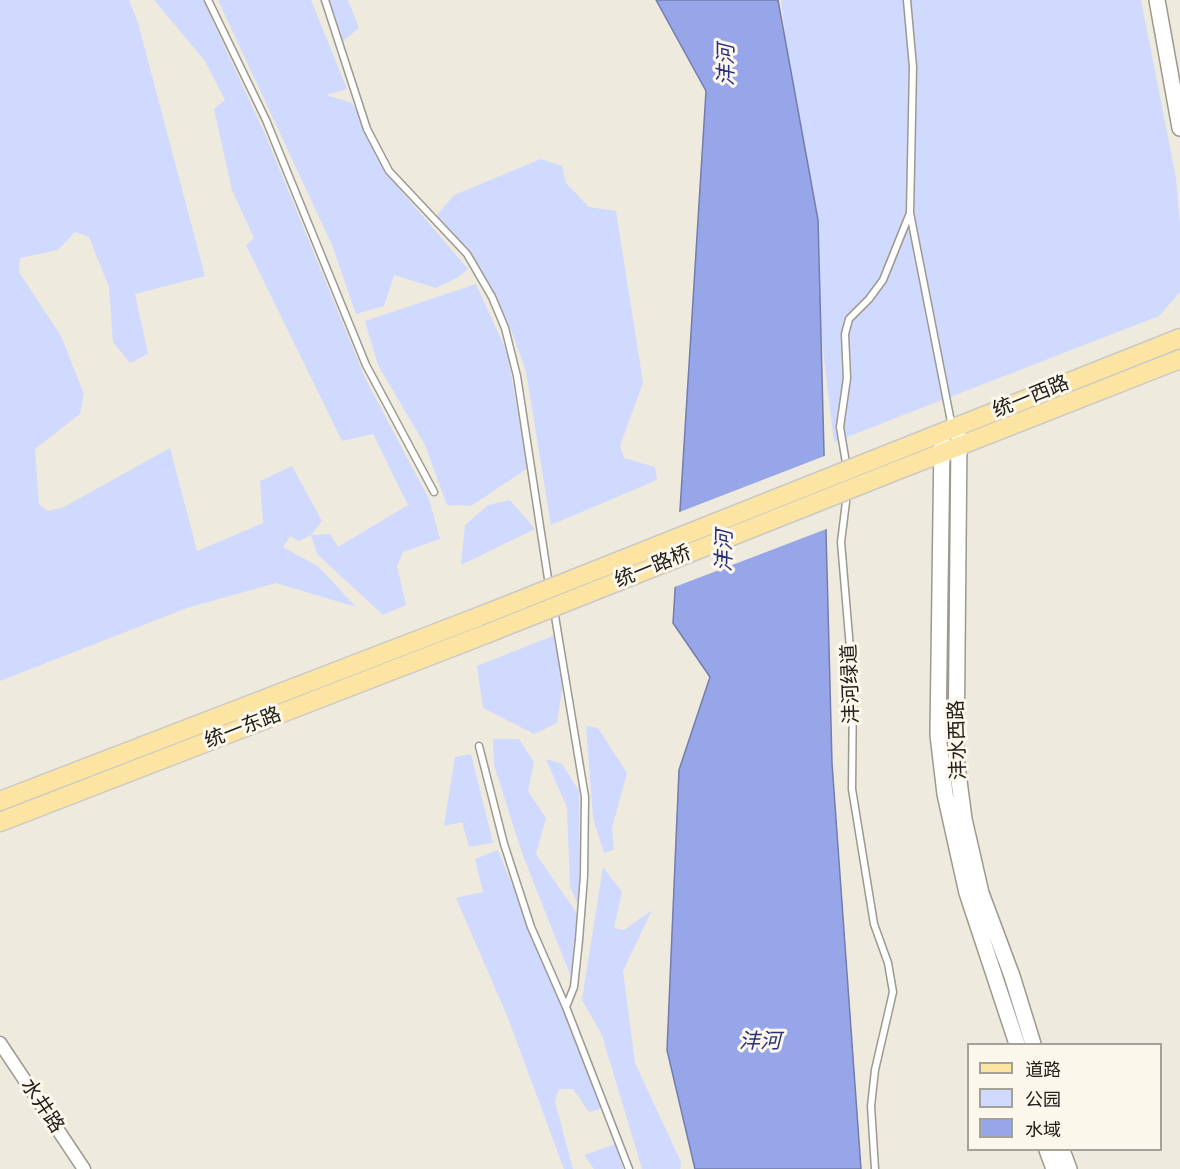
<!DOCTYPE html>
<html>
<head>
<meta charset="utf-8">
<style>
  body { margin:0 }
  #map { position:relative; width:1180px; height:1169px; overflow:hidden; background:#efeade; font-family:Lora,"Noto Sans SC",serif }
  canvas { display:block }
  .legend { position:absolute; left:967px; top:1043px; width:195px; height:108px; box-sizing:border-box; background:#fcf7eb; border:2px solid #a4a198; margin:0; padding:8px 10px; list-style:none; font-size:18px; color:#21201b }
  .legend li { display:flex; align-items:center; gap:12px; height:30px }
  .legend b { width:30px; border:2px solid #a4a198 }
</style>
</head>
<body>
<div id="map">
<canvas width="1180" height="1169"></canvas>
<ul class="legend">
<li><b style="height:8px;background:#fce4a3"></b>道路</li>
<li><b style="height:16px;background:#d0d9fe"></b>公园</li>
<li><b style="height:16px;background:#97a5e9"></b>水域</li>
</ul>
</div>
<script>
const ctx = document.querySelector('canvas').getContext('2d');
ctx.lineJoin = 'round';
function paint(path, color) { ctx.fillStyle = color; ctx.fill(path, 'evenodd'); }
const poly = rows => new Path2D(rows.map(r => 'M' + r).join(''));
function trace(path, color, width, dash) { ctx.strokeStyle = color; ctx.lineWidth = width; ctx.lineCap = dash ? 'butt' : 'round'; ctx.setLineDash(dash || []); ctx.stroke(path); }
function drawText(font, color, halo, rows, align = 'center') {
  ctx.font = font + ' Lora,"Noto Sans SC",serif'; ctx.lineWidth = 6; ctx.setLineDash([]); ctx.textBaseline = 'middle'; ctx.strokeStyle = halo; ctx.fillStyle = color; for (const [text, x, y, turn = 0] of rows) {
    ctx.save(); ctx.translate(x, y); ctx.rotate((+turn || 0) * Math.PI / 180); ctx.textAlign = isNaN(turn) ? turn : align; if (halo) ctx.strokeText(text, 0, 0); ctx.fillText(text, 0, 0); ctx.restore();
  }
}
paint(poly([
  [0,0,129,0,138,23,205,276,135,294,148,354,130,363,113,342,109,287,89,237,75,232,58,250,20,258,19,272,61,336,84,394,80,414,35,449,39,504,48,511,62,508,170,448,197,551,263,523,260,481,292,466,322,521,311,535,330,534,338,547,408,505,373,434,342,441,246,245,254,238,232,190,214,109,225,100,205,61,154,0,203,0,265,134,366,380,429,499,440,539,403,552,397,566,406,605,383,615,317,554,311,535,299,541,290,536,283,547,319,567,356,607,276,583,187,608,0,681],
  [218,0,311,0,347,89,326,95,352,103,397,186,468,269,457,278,436,288,394,275,384,306,356,314,332,245],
  [326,0,348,0,359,28,343,41],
  [781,0,1141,0,1176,178,1180,225,1180,292,1159,316,834,442],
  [541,159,562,166,566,183,589,207,616,211,643,383,620,446,624,458,655,467,657,480,551,525,526,372,513,335,490,285,437,215,454,195],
  [476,284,507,352,528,468,471,506,447,505,425,445,378,365,365,321],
  [510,500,535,529,461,565,465,525,488,505],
  [555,635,564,675,557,723,534,734,483,708,477,666],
  [586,726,598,728,627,773,612,828,614,850,604,853,593,818],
  [493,739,519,739,534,762,528,791,546,818,536,854,578,915,571,977,522,853,494,765],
  [471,754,493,843,469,847,462,822,444,826,455,757],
  [546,759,562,764,579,791,580,908,570,887,567,808],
  [498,850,603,1108,589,1112,573,1089,559,1089,555,1102,573,1169,564,1169,508,1018,456,898,483,892,475,859],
  [603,867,622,892,614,928,624,930,652,910,623,971,635,1063,681,1162,680,1169,642,1169,602,1035,582,1000],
  [616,1144,623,1169,594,1169,584,1155]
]), '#d0d9fe');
const water = poly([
  [656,0,778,0,818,220,832,763,861,1169,695,1169,667,1050,679,770,710,677,673,623,706,91,656,0]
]);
paint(water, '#97a5e9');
trace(water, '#747dab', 1.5);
paint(poly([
  [827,455,829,528,672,588,677,513]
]), '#efeade');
const service = poly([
  [208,0,266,120,366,365,434,492],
  [325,0,367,129,389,171,467,254,492,297,505,328,517,376,549,585],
  [907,0,913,67,910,213,952,427],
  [847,469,840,427,847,378,845,334,849,319,869,299,883,280,910,213],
  [847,494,841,542,853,684,852,789,874,924,888,963,893,992,875,1070,871,1106,875,1169],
  [554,610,585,797,584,876,579,940,574,987,566,1007,629,1169],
  [479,746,504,844,531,927,566,1007]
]);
const minor = poly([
  [0,1043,84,1169]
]);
const tertiary = poly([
  [1157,0,1180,128],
  [959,438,956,758,964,819,981,893,1012,976,1033,1044],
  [942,441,938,735,945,794,967,893,1017,1044],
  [1047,1150,1054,1169],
  [1062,1150,1069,1169]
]);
const primary = poly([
  [883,456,1180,338],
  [888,474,1180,359],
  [0,801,483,615],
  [0,822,486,634]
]);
trace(service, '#9d998e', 9);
trace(minor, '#9d998e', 15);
trace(tertiary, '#9d998e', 18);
trace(primary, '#cac9c8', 21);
trace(service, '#fff', 6);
trace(minor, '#fff', 12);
trace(tertiary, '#fff', 15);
trace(primary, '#fce4a3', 18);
const primaryBridge = poly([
  [483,615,883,456],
  [486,634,888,474]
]);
trace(primaryBridge, '#cac9c8', 21, []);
trace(primaryBridge, '#fce4a3', 18);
drawText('20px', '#21201b', '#fcf7eb', [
  ["统一西路",1031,397,-22],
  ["统一路桥",653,567,-22],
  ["沣河绿道",851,684,-92],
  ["统一东路",243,728,-21],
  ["沣水西路",958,740,-92],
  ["水井路",42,1106,56]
]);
drawText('italic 21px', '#2b307e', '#fcf7eb', [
  ["沣河",727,65,-90],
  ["沣河",725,551,-89],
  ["沣河",760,1042]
]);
</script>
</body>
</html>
